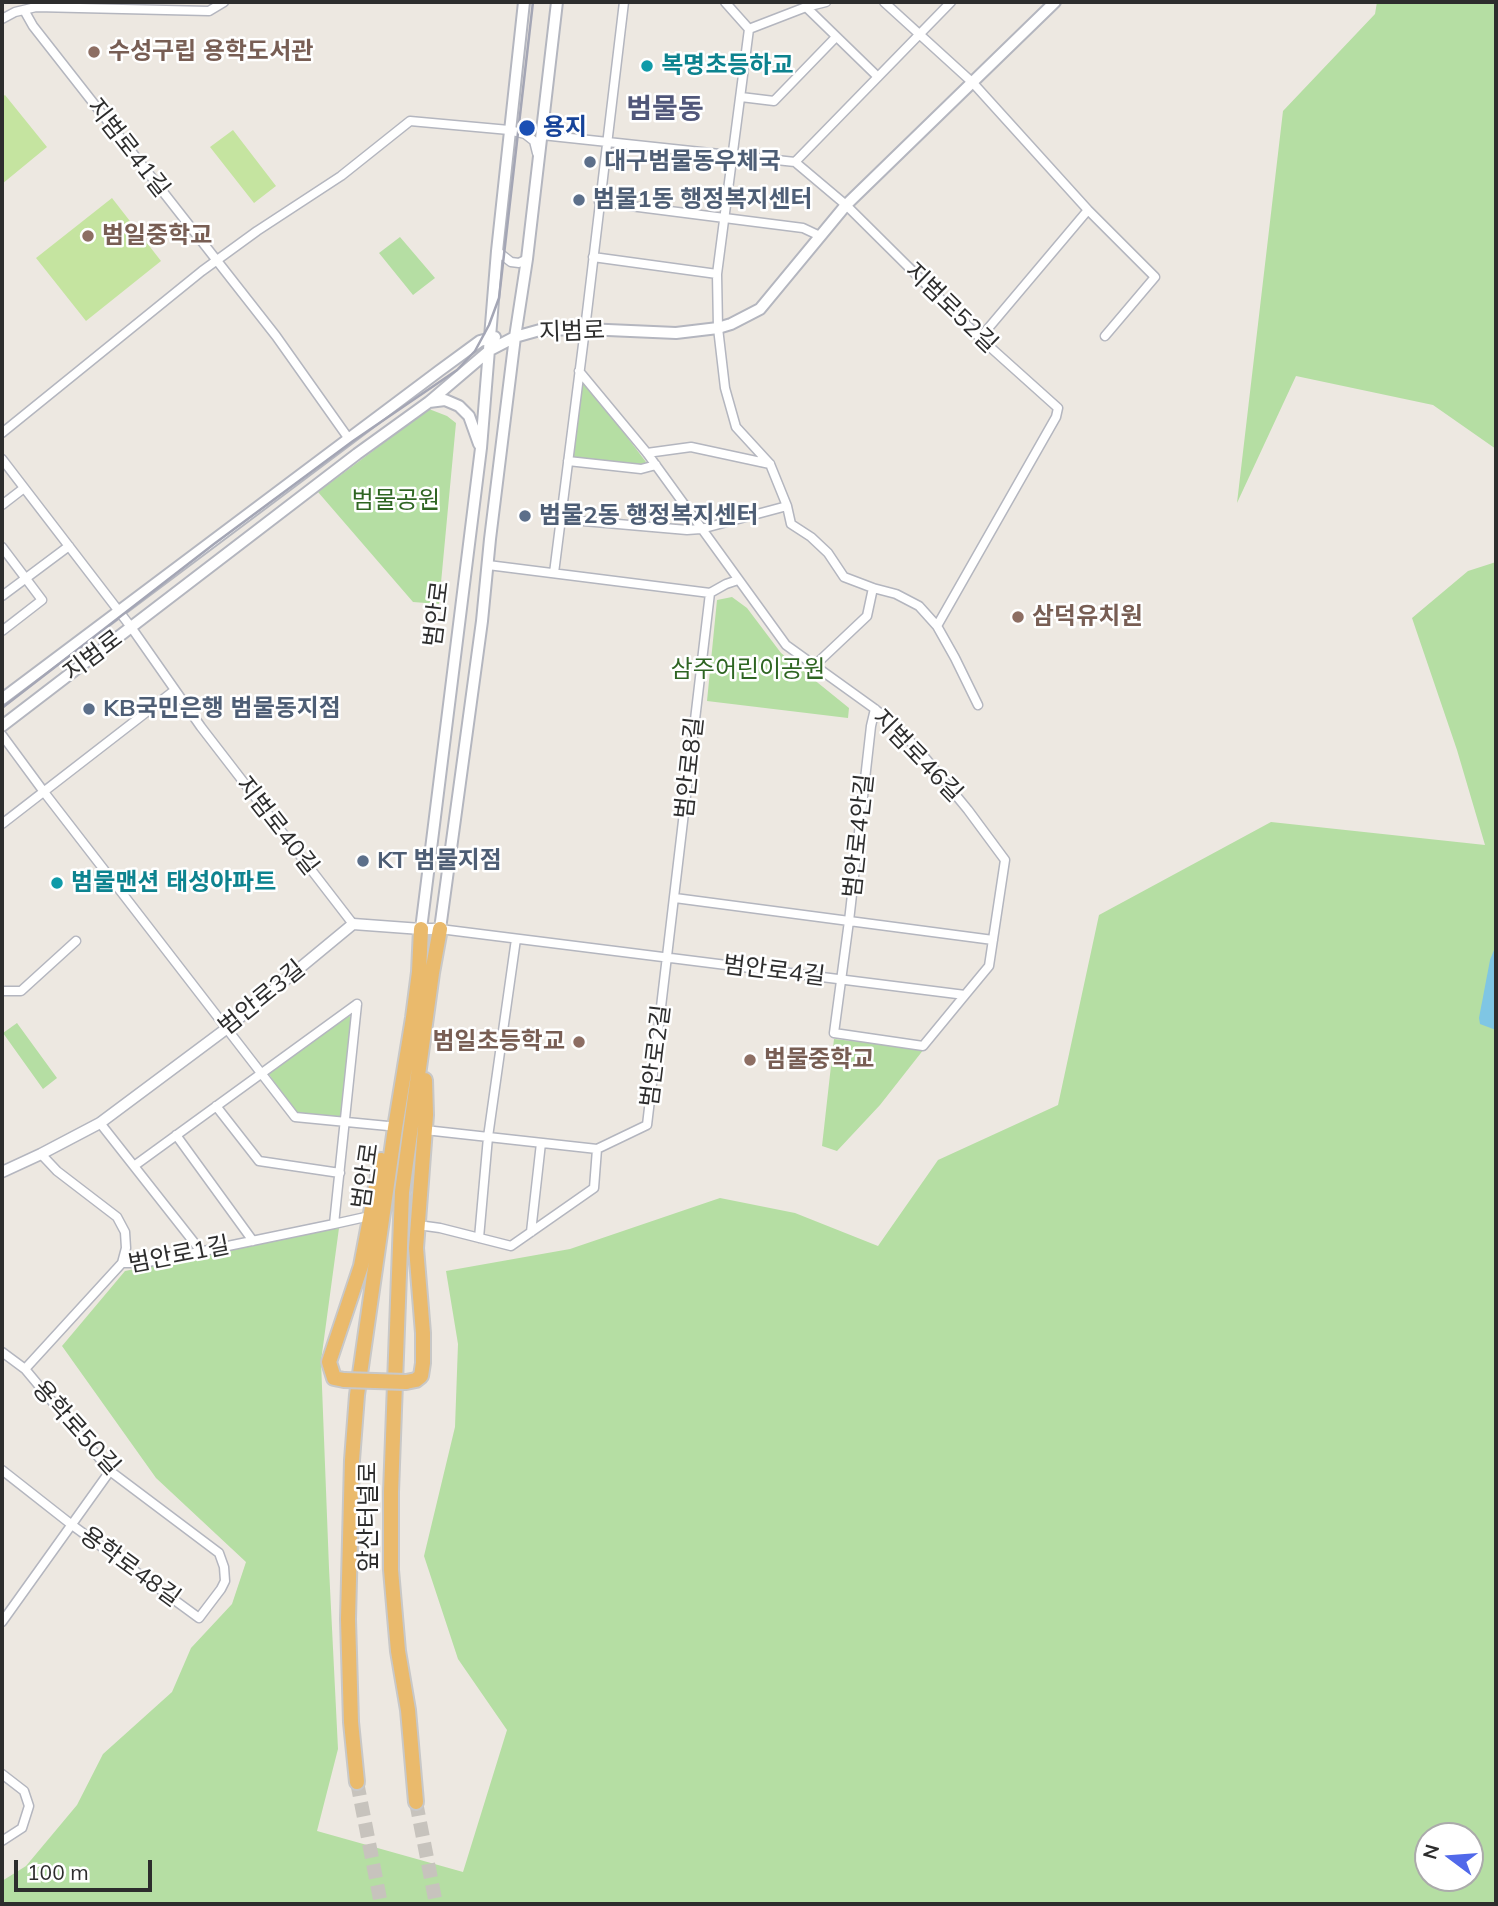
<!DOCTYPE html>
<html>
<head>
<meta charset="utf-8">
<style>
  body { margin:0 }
  #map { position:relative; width:1498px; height:1906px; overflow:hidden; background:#ede8e1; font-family:Mulish,sans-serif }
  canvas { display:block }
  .frame { position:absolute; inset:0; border:4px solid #2d2d2d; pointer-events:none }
  .north { position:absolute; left:1414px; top:1822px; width:70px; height:70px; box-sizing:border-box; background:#fff; border:2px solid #ababab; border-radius:50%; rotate:286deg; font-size:19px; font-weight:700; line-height:28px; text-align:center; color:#2d2d2d }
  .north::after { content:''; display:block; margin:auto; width:24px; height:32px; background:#5169ea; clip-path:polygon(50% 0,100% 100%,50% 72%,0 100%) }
  .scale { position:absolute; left:14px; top:1860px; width:138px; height:32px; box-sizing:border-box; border:4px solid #2d2d2d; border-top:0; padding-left:9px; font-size:21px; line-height:24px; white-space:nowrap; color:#2d2d2d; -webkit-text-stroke:5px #fff; paint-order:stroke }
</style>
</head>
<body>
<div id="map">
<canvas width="1498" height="1906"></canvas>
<div class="frame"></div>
<div class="north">N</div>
<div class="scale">100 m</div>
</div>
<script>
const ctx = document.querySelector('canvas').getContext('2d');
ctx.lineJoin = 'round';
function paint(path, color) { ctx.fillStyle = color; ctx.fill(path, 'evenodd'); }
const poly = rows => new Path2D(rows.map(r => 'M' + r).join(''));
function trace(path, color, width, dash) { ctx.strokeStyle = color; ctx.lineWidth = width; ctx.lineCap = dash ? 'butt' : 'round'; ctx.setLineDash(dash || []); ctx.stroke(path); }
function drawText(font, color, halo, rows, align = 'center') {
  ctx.font = font + ' Mulish,"Noto Sans KR",sans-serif'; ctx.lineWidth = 5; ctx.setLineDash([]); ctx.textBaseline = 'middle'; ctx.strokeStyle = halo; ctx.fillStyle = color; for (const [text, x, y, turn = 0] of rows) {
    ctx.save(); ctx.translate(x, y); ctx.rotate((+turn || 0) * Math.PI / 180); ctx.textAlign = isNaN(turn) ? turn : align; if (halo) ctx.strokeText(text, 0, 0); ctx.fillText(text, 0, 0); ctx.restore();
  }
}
paint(poly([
  [1377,2,1496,2,1496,449,1433,405,1296,376,1237,503,1283,111,1375,14],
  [400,237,435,278,413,295,379,253],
  [581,376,646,462,643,467,571,459],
  [429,409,447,416,456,423,439,604,413,602,318,492],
  [1496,562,1496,1904,2,1904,2,1881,26,1866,77,1805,103,1754,172,1692,191,1648,232,1604,246,1562,156,1478,62,1346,125,1271,339,1228,321,1361,329,1568,338,1749,317,1831,463,1872,507,1730,458,1659,424,1556,455,1427,458,1344,446,1271,570,1249,720,1198,795,1213,878,1246,938,1160,1058,1105,1099,915,1271,822,1485,845,1457,750,1412,618,1468,571],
  [1428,1836,1470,1836,1470,1878,1428,1878],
  [732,597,747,608,781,653,849,708,848,718,707,701,717,600],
  [349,1016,352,1017,342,1117,338,1119,296,1113,268,1073],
  [17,1023,57,1078,43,1089,3,1033],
  [834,1039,924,1049,880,1105,837,1151,822,1146]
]), '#b5dea3');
paint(poly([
  [5,95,47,147,2,184,2,97],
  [233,130,276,186,254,203,210,147],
  [112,198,161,261,86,321,36,258]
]), '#c5e4a0');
paint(poly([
  [1496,945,1496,1030,1480,1024,1479,1018,1490,960]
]), '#7fc6e4');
trace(poly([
  [357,1782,381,1904],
  [416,1802,436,1904]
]), '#c7c3bd', 14, [14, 7]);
const minor = poly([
  [725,2,749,29],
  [884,2,973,83,1088,210,1155,277,1105,336],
  [806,7,878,77],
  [24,10,33,26,276,336,349,439],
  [2,19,15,12,36,7,209,11,224,2],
  [749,29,717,274,718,328,725,388,736,427,770,464,787,506,791,524,811,537,828,553,844,577,873,588,896,594,919,606,937,626,955,658,978,705],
  [749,29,806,7,826,2],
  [741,97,774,101,836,37],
  [542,135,795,162,951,2],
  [795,162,846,205,980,338,1058,408,1056,417,937,626],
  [599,202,803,228,820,236],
  [497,251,511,262,519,263,527,259],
  [593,257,717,274],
  [980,338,1088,210],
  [2,433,202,271,257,231,341,176,410,121,509,130,525,134,534,141,537,153],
  [647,453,691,447,770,464],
  [2,459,131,627,201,727,353,924],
  [568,461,641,469,656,465],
  [2,505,24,488],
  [560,519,687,530,701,529,787,506],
  [2,547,42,600,2,631],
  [488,565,710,593],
  [554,573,585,329,624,2],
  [710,593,726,584,738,580],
  [2,596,69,546],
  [814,666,867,616,873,588],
  [875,709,871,726,849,921,834,1033,923,1046,965,995],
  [2,735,44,792,295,1117,388,1126],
  [2,824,175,690],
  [675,898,993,940],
  [440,929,965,995,989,966,1005,860,968,810,927,760,898,728,875,709,786,645,647,453,579,371],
  [2,991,21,991,76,941],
  [357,1004,334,1224,370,1216],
  [216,1106,259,1161,340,1173],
  [100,1123,200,1250],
  [425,1130,597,1149,647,1125,710,593],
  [176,1135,253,1241],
  [41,1154,57,1171,117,1217,125,1232,126,1248,122,1263],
  [134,1166,357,1004],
  [418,1225,440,1228,511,1246,594,1188,597,1149],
  [531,1232,541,1143],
  [479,1238,488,1137,516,939],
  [2,1352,25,1369,110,1471,219,1553,224,1567,225,1581,221,1589,199,1618,72,1525,2,1470],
  [25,1369,122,1263,142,1263,170,1258,334,1224],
  [2,1622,110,1471],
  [2,1774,24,1791,29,1806,22,1828,2,1841]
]);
const tertiary = poly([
  [2,1172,41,1154,100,1123,226,1029,353,924,421,929,440,929]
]);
const secondary = poly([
  [429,402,445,400,459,406,469,416,479,444],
  [2,699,439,371,480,341,495,337],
  [2,726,357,454,429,402,490,350,515,337,540,330,585,329,676,333,718,328,731,324,760,309,846,205,1055,2],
  [421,929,481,448,497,251,524,2],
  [440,929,482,621,490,539,515,337,527,259,557,2]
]);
const trunk = poly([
  [344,1380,334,1378,329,1362,361,1266,381,1160],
  [406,1382,416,1380,421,1376,423,1363,423,1333,416,1248,426,1115,425,1080],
  [357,1782,351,1722,348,1619,352,1460,357,1395,395,1128,413,1018,419,972,421,929],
  [416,1802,408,1710,398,1651,391,1570,391,1492,402,1192,432,973,440,929]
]);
trace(minor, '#b4b6bf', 11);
trace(tertiary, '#b4b6bf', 13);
trace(secondary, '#b4b6bf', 14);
trace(trunk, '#c8c8c8', 18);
trace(minor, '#fff', 8);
trace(tertiary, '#fff', 10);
trace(secondary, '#fff', 10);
trace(trunk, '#eaba6c', 14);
trace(poly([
  [2,708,214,544,353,441,457,370,475,351,489,325,499,298,533,2]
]), '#a4a6b5', 2.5);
const trunkBridge = poly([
  [344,1380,406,1382]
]);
trace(trunkBridge, '#c8c8c8', 18, []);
trace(trunkBridge, '#eaba6c', 14);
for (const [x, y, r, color] of [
  [94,52,7,"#8d6e63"],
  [647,66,7,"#0f9aa8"],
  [527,128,9,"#1a4fb4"],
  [590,162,7,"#5c6f8a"],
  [579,200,7,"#5c6f8a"],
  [88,236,7,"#8d6e63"],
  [525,516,7,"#5c6f8a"],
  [1018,617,7,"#8d6e63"],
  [89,709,7,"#5c6f8a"],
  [363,861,7,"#5c6f8a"],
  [57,883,7,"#0f9aa8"],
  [579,1042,7,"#8d6e63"],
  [750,1060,7,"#8d6e63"]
]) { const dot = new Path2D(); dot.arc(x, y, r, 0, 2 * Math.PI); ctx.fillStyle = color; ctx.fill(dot); trace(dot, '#fff', 2.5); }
drawText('bold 24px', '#785e54', '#fff', [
  ["수성구립 용학도서관",108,52],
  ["범일중학교",102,236],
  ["삼덕유치원",1032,617],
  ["범일초등학교",565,1042,"right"],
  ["범물중학교",764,1060]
], 'left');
drawText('bold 24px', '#0d838f', '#fff', [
  ["복명초등하교",661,66],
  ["범물맨션 태성아파트",71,883]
], 'left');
drawText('bold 24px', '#164399', '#fff', [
  ["용지",543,128]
], 'left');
drawText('24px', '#2d2d2d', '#fff', [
  ["지범로41길",128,148,52],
  ["지범로52길",951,308,44],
  ["지범로",572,332,-2],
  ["범안로",437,614,-83],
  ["지범로",93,656,-37],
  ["지범로46길",917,756,46],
  ["범안로8길",690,768,-84],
  ["지범로40길",277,826,52],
  ["범안로4안길",859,836,-84],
  ["범안로4길",774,971,7],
  ["범안로3길",262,998,-39],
  ["범안로2길",656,1056,-83],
  ["범안로",366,1176,-82],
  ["범안로1길",179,1255,-11],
  ["용학로50길",76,1428,48],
  ["앞산터널로",369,1517,-90],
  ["용학로48길",130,1567,36]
]);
drawText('bold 24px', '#4e5e75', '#fff', [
  ["대구범물동우체국",604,162],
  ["범물1동 행정복지센터",593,200],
  ["범물2동 행정복지센터",539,516],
  ["KB국민은행 범물동지점",103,709],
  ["KT 범물지점",377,861]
], 'left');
drawText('24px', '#2e6522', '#fff', [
  ["범물공원",396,501],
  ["삼주어린이공원",748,670]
]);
drawText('bold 28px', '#51577a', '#fff', [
  ["범물동",665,110]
]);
</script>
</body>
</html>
